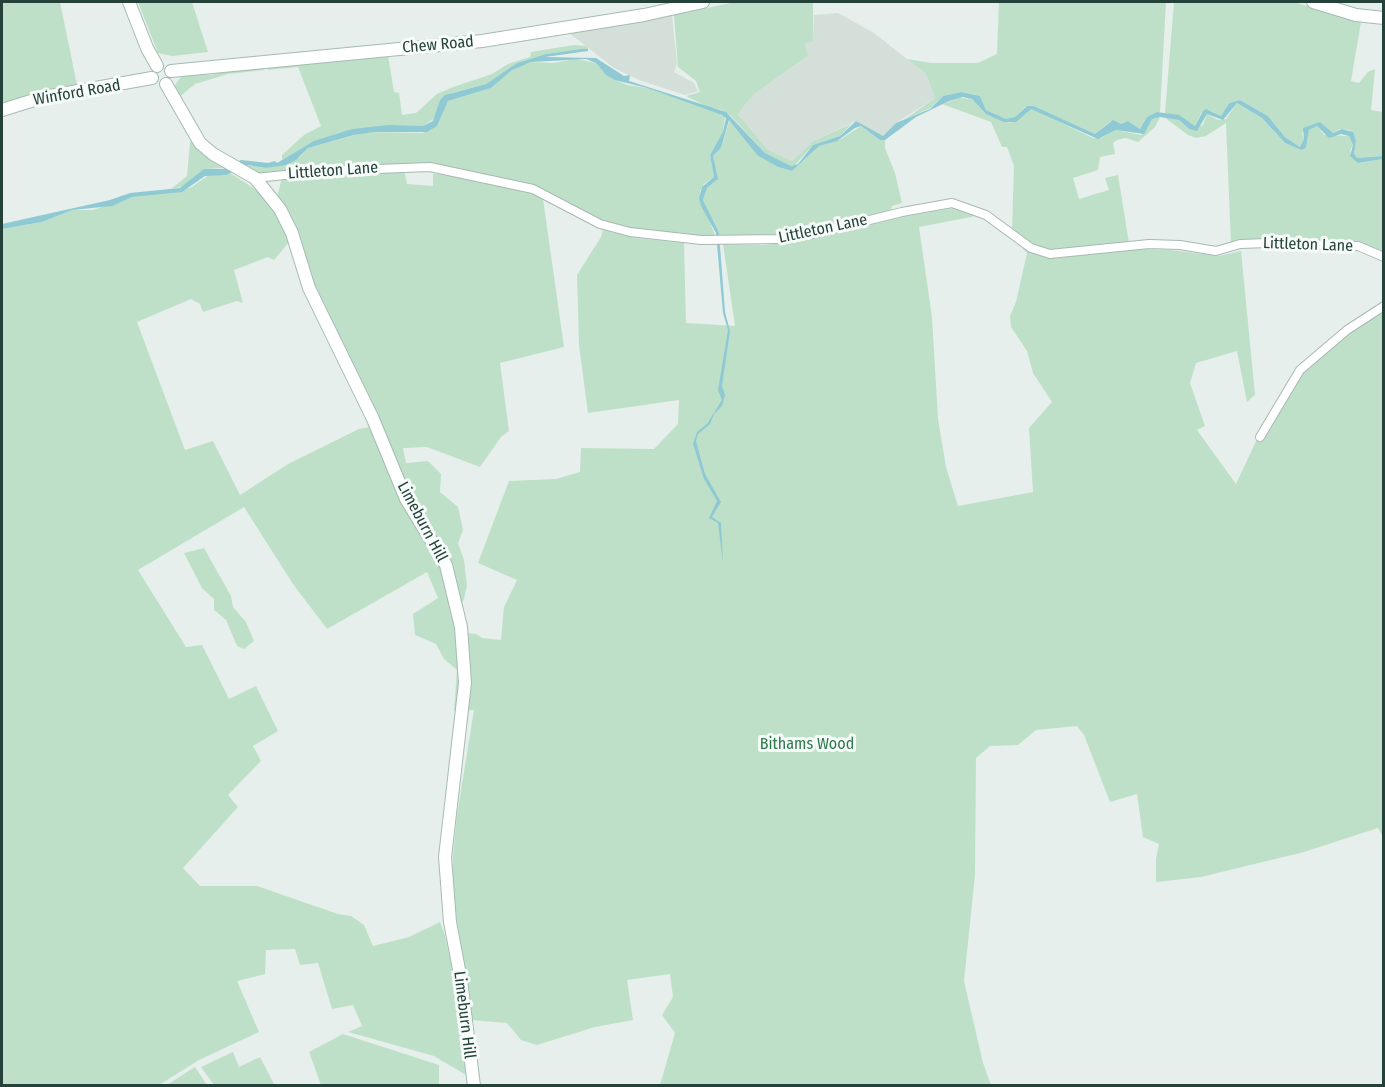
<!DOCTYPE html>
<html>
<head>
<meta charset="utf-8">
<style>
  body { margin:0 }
  #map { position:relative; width:1385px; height:1087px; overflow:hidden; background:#e6efeb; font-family:"Fira Sans Condensed",sans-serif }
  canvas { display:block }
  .frame { position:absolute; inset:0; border:3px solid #24423a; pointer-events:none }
</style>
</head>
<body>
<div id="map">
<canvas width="1385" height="1087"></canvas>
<div class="frame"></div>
</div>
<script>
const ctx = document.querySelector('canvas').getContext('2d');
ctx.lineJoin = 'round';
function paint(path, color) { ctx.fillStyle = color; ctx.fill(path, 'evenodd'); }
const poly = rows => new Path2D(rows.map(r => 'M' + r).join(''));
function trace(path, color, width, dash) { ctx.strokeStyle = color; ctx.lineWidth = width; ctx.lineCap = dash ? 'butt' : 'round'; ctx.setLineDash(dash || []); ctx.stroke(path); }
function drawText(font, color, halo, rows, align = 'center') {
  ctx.font = font + ' "Fira Sans Condensed",sans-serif'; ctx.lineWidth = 6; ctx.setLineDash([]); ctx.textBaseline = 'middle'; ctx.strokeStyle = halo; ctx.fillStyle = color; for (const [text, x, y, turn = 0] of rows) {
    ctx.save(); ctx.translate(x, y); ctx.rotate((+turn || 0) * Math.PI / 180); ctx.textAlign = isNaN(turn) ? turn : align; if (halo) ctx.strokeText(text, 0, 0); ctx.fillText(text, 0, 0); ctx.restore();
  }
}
paint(poly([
  [838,13,874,33,926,74,935,98,896,123,886,135,880,136,856,121,813,141,792,161,768,150,738,114,753,95,807,57,805,44,813,42,814,15],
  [672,15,677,63,674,72,694,83,698,91,685,95,639,80,614,68,569,33]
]), '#d4dfda');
paint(poly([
  [2,2,60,2,77,85,2,104],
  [138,2,192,2,208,52,172,56,158,53],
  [735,2,813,2,813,42,805,44,808,56,753,95,738,114,768,150,792,161,813,141,851,124,840,136,813,145,795,165,791,166,765,153,731,116,722,110,708,107,686,96,700,92,696,81,678,67,674,15],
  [999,2,1166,2,1160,112,1147,117,1140,129,1128,121,1121,124,1111,121,1095,134,1034,106,1025,107,1015,117,1006,119,986,110,980,96,961,92,943,96,930,108,904,120,935,98,926,74,907,59,931,63,978,63,997,54],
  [1174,2,1294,2,1361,22,1351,81,1359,83,1368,72,1375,69,1371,110,1383,112,1383,156,1357,158,1354,154,1356,141,1350,130,1340,129,1333,133,1320,122,1302,133,1304,139,1300,147,1285,137,1268,116,1240,100,1229,103,1221,116,1211,111,1201,113,1195,126,1186,120,1165,113],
  [574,45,587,46,588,49,546,54,517,63,486,84,451,93,440,100,435,118,423,126,352,129,304,147,282,160,282,155,304,135,321,126,298,67,268,70,269,66,388,55,394,92,399,93,402,115,416,113,437,94,453,87,492,74,508,64,530,57,531,52],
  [576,59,596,63,606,75,627,85,647,88,725,116,723,133,710,155,714,177,704,184,700,191,701,206,706,211,716,238,641,232,600,222,533,186,425,163,308,169,256,175,242,168,248,165,266,168,286,164,300,157,308,148,366,132,423,133,448,101,491,88,514,68,531,62,553,63],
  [262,67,264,70,228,74,195,84,178,98,174,92,175,85,184,73,211,75,223,71],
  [959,98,972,99,986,114,1010,123,1028,109,1033,109,1093,138,1101,138,1116,130,1141,135,1152,119,1160,117,1155,127,1138,142,1126,138,1117,140,1113,143,1115,154,1100,157,1098,170,1073,178,1079,199,1109,190,1105,178,1118,175,1129,243,1048,250,1031,244,1012,231,1014,166,1007,147,1002,147,991,122,942,104],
  [1237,103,1262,118,1285,143,1301,150,1306,148,1309,130,1317,126,1324,135,1349,136,1353,145,1350,151,1351,157,1360,163,1383,159,1383,251,1360,243,1339,241,1231,244,1226,123,1206,136,1196,138,1188,135,1164,117,1179,120,1189,129,1203,125,1207,114,1218,120,1226,119],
  [730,119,758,156,778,167,792,171,819,146,841,139,861,126,880,140,885,140,885,148,895,173,902,203,892,206,891,210,812,231,772,236,719,238,703,200,707,188,717,180,713,156,721,148],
  [190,142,194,142,226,168,204,169,186,186,171,189,187,176],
  [404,169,407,184,433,186,433,174,467,175,531,191,543,199,564,347,500,363,509,431,501,437,480,467,427,447,403,448,406,463,428,461,441,474,440,492,458,507,463,530,458,543,464,560,467,586,464,599,455,614,465,633,476,634,482,638,501,640,504,607,517,580,478,563,509,481,556,479,580,472,581,448,654,449,678,424,679,400,588,413,579,345,577,275,601,237,603,230,636,238,684,243,686,323,735,326,723,244,763,245,793,242,891,219,954,208,976,216,919,227,932,317,938,419,946,467,958,506,1033,492,1029,428,1052,402,1033,373,1027,351,1011,327,1010,316,1016,302,1027,253,1022,248,1049,256,1141,249,1170,250,1219,256,1241,251,1255,395,1247,402,1237,351,1196,363,1190,383,1205,426,1197,430,1236,484,1257,439,1306,369,1346,334,1383,311,1383,837,1378,828,1304,852,1201,877,1156,882,1156,859,1159,844,1143,837,1137,794,1110,802,1084,735,1077,726,1036,730,1018,745,990,746,976,758,975,875,964,981,983,1063,991,1085,660,1085,675,1033,662,1015,673,997,670,974,627,980,633,1020,595,1027,537,1045,521,1040,507,1023,471,1020,471,1009,453,895,453,856,457,815,474,710,454,711,457,670,444,659,436,644,415,635,413,614,438,598,427,572,327,629,293,584,244,507,138,570,186,647,202,645,229,699,256,686,278,731,253,746,261,761,228,795,238,807,183,868,200,886,257,886,338,914,351,916,364,925,373,946,409,937,440,922,445,936,457,991,466,1075,434,1056,348,1032,362,1026,353,1005,332,1009,318,963,300,965,295,949,266,950,265,974,237,981,259,1032,199,1060,159,1085,2,1086,2,229,42,222,72,210,93,210,132,197,190,188,209,175,230,173,258,191,274,209,289,242,274,260,268,257,234,270,243,303,237,301,203,312,200,304,191,299,137,322,185,450,213,441,240,495,288,464,359,429,369,427,373,433,384,428,314,286,294,221,287,207,277,197,282,178],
  [204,548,231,596,233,607,246,622,254,641,244,649,237,646,226,620,214,610,214,599,202,588,184,553],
  [343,1034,439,1065,439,1085,321,1085,309,1052],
  [233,1052,239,1067,260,1057,274,1084,214,1085,201,1067],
  [195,1067,207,1085,167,1085,190,1070]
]), '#bfe0c8');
paint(poly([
  [582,49,588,49,588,51,545,57,596,58,624,76,630,75,629,81,726,112,765,153,791,166,798,164,813,145,840,136,856,121,883,136,896,123,930,109,943,96,961,92,980,96,986,110,1006,119,1015,117,1027,106,1034,106,1095,134,1113,120,1121,124,1128,121,1140,129,1147,117,1157,112,1179,115,1195,126,1203,111,1206,109,1221,116,1229,103,1240,100,1268,116,1285,137,1300,147,1304,139,1303,128,1320,122,1333,133,1342,129,1353,132,1356,141,1354,154,1357,158,1383,156,1383,159,1358,163,1350,156,1353,145,1349,136,1341,134,1329,138,1317,126,1309,130,1306,148,1301,150,1285,143,1262,118,1237,103,1223,120,1207,114,1197,131,1189,129,1179,120,1160,117,1152,119,1144,134,1116,130,1098,139,1031,109,1016,122,1004,122,986,114,972,99,963,97,949,101,916,117,885,140,880,140,861,126,855,128,837,141,819,146,792,171,778,167,758,156,729,120,721,148,713,156,718,179,707,188,703,200,719,233,725,312,730,331,722,386,725,395,722,406,714,414,710,424,698,434,696,441,705,474,721,502,712,517,721,523,723,564,718,523,709,518,717,501,704,479,693,444,697,432,707,424,722,400,718,390,728,330,723,313,716,233,701,206,699,198,702,187,714,177,710,155,723,132,726,118,722,115,647,88,615,80,606,75,596,63,586,59,531,62,512,70,491,88,448,101,437,126,427,132,373,132,354,135,308,148,296,160,286,165,266,168,248,165,226,175,205,176,182,192,132,197,112,206,72,210,42,222,2,229,2,224,110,200,130,193,180,188,204,169,223,169,241,160,268,163,275,161,277,163,314,141,352,129,388,125,423,126,433,121,440,100,445,95,486,84,517,63,546,54]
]), '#8ec9d4');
const street = poly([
  [255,178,324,171,430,167,533,189,600,224,630,232,701,240,780,239,813,234,902,212,952,203,986,215,1031,248,1050,254,1149,244,1180,245,1216,251,1240,244,1268,243,1358,246,1384,257],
  [1260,437,1300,370,1347,330,1384,306]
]);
const secondary = poly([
  [129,2,147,48,157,66],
  [1313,2,1356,15,1384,18],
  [171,71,482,41,644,15,703,2],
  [166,84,200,143,213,154,255,178,280,209,292,233,309,288,373,419,406,499,446,565,461,627,465,683,445,857,450,922,461,980,474,1086],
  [2,110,44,97,152,78]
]);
trace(street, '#a8b8b2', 10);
trace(secondary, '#a4bbb3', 14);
trace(street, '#fff', 8);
trace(secondary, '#fff', 12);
drawText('16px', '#24423a', '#f7fbf9', [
  ["Chew Road",438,45,-5],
  ["Winford Road",77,93,-10],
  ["Littleton Lane",333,171,-4],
  ["Littleton Lane",823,229,-12],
  ["Littleton Lane",1308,245,2],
  ["Limeburn Hill",422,522,62],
  ["Limeburn Hill",464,1015,83]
]);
drawText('16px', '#2d7a4b', '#f7fbf9', [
  ["Bithams Wood",807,745]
]);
</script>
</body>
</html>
